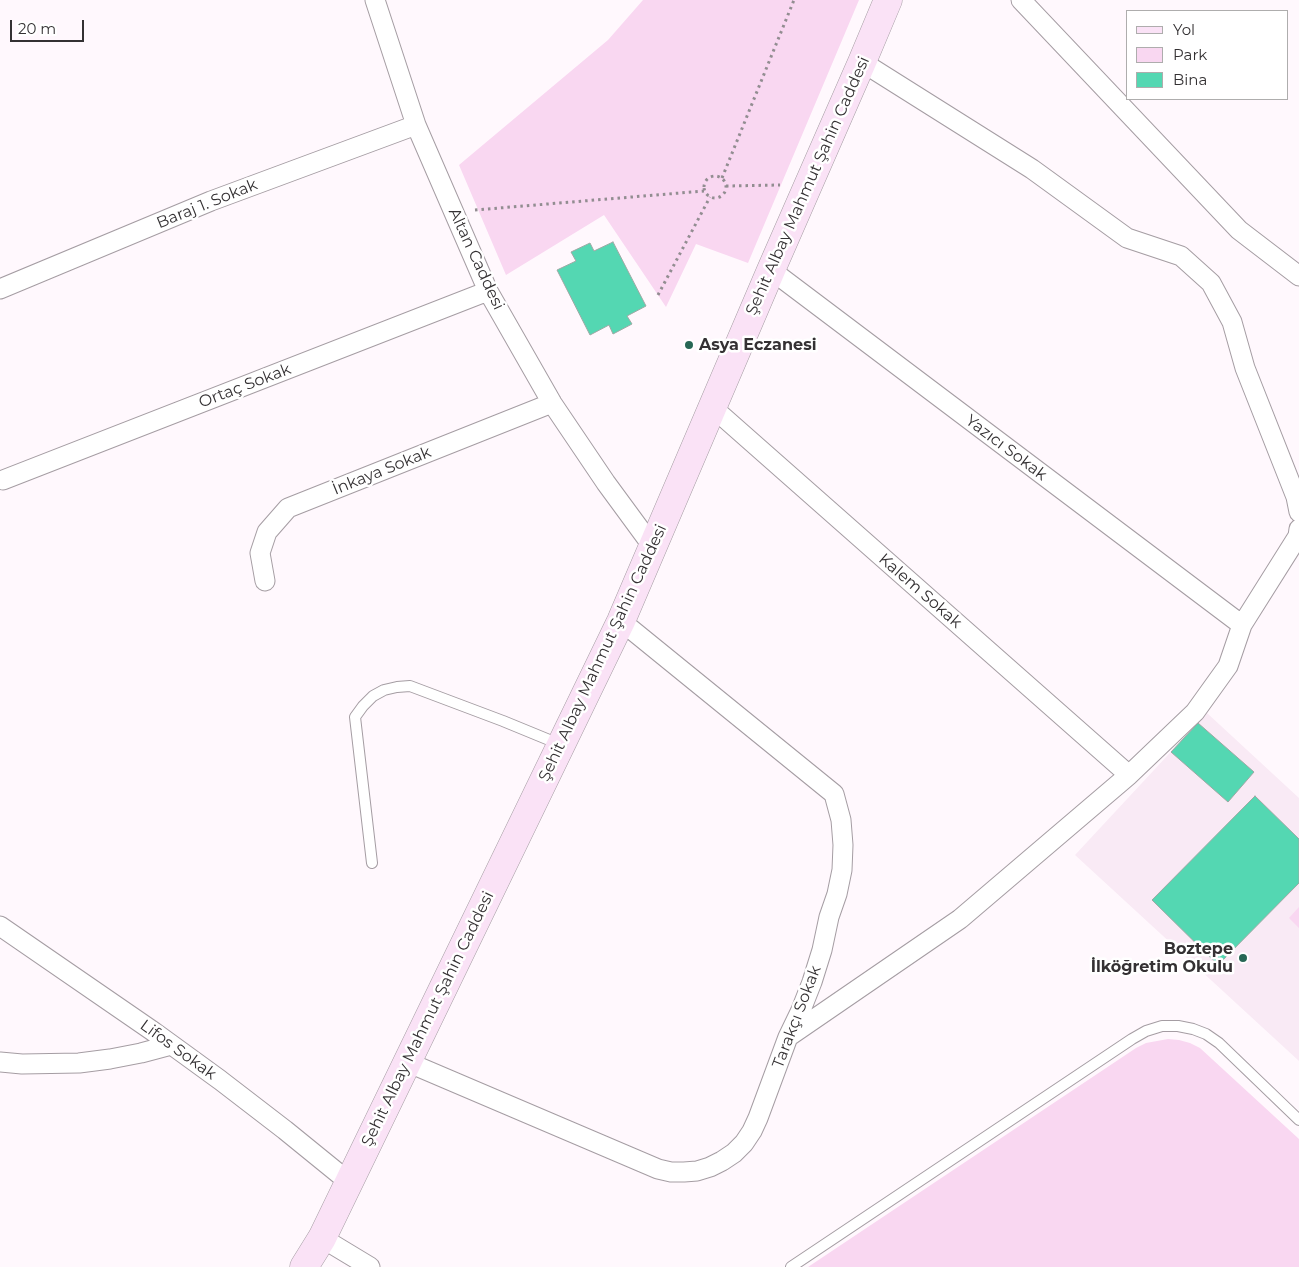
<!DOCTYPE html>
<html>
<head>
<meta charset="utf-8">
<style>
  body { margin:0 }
  #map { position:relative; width:1299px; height:1267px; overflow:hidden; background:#fff8fd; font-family:Montserrat,sans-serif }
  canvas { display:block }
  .legend { position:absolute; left:1126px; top:10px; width:162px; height:90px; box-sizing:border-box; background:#fff; border:1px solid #aeadad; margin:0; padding:6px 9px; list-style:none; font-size:15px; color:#343133 }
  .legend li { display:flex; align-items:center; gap:10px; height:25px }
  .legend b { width:25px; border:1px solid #aeadad }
  .scale { position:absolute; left:10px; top:20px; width:74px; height:22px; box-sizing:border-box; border:2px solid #343133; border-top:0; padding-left:6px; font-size:15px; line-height:18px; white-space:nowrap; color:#343133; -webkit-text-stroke:4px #fff; paint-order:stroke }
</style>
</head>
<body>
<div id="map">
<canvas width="1299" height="1267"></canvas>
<ul class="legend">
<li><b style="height:6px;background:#fae2f6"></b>Yol</li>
<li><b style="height:14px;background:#f9d7f1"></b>Park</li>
<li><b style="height:14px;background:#54d7b2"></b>Bina</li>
</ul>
<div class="scale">20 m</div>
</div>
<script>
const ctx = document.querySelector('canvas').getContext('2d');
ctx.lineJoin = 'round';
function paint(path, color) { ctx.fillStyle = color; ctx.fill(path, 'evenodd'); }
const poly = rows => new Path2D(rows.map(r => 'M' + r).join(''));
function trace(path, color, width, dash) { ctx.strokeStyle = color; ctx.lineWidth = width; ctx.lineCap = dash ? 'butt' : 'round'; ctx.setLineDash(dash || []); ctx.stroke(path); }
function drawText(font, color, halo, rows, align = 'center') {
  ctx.font = font + ' Montserrat,sans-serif'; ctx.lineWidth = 5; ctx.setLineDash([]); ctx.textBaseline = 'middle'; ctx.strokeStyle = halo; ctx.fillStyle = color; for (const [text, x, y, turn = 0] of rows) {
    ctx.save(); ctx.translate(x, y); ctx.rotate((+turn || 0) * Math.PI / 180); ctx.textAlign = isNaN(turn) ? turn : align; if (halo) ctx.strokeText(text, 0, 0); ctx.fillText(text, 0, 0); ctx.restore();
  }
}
paint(poly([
  [1207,713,1299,798,1299,1061,1075,855]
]), '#f9eaf5');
paint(poly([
  [643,0,859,0,748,263,696,244,666,307,604,215,506,275,459,165,608,40],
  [1299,907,1299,928,1289,918],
  [1168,1039,1179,1040,1190,1043,1200,1048,1299,1139,1299,1267,808,1267,1136,1048,1146,1043]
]), '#f9d7f1');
const building = poly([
  [613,242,646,306,627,316,632,324,613,334,609,325,590,335,557,270,576,261,571,252,590,243,594,251,613,242],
  [1198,723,1254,772,1228,802,1171,752,1198,723],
  [1255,796,1299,839,1299,883,1218,965,1152,900,1255,796]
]);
paint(building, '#54d7b2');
trace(building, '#9ea8a4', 1);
const lane = poly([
  [372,863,355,717,363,706,373,696,384,690,397,687,410,686,503,721,559,744],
  [791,1267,1132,1039,1146,1031,1162,1026,1178,1026,1193,1029,1206,1034,1219,1043,1299,1120]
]);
const street = poly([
  [375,0,416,125,488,291,552,403,606,483,653,547],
  [1021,0,1239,230,1299,276],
  [862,62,1032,169,1127,238,1181,256,1211,283,1232,322,1245,368,1296,497,1299,512],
  [771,270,1242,625],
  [0,289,211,201,416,125],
  [712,407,1129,775],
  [3,480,488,291],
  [265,581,260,553,267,532,288,508,552,403],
  [0,926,154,1032,220,1080,285,1130,349,1182],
  [788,1037,960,919,1129,775,1195,712,1228,666,1242,625,1298,536,1299,529],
  [0,1062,22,1064,79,1063,110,1059,141,1053,171,1045],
  [407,1062,658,1169,671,1172,684,1172,697,1171,710,1167,722,1161,734,1153,744,1143,752,1131,758,1118,788,1037,801,1010,812,982,822,950,829,917,837,894,842,870,843,845,841,820,834,794,621,621],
  [322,1238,370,1267]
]);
const secondary = poly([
  [304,1267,322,1238,621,621,771,270,862,62,888,0]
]);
trace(lane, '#a59da3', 12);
trace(street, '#a59da3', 21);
trace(secondary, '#a59da3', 29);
trace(poly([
  '704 187a11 11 0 1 1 22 0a11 11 0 1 1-22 0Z',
  [722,178,794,0],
  [726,186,780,185],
  [475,210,704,191],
  [658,295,710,197]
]), '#928d91', 3, [2.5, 4]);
trace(lane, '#fff', 10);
trace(street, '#fff', 19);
trace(secondary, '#fae2f6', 28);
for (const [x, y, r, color] of [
  [689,345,5,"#276755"],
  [1243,958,5,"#276755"]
]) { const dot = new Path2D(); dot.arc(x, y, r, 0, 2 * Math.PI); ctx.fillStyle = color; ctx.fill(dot); trace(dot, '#fff', 2); }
drawText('16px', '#343133', '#fff', [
  ["Şehit Albay Mahmut Şahin Caddesi",808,186,-66],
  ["Baraj 1. Sokak",207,204,-22],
  ["Altan Caddesi",476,259,65],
  ["Ortaç Sokak",245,386,-21],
  ["Yazıcı Sokak",1006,448,37],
  ["İnkaya Sokak",382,471,-22],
  ["Kalem Sokak",920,591,41],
  ["Şehit Albay Mahmut Şahin Caddesi",603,653,-65],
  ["Tarakçı Sokak",797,1017,-69],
  ["Şehit Albay Mahmut Şahin Caddesi",428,1019,-64],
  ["Lifos Sokak",178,1050,36]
]);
drawText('bold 16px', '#343133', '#fff', [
  ["Asya Eczanesi",699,345],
  ["Boztepe",1233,949,"right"],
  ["İlköğretim Okulu",1233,967,"right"]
], 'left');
</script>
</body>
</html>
